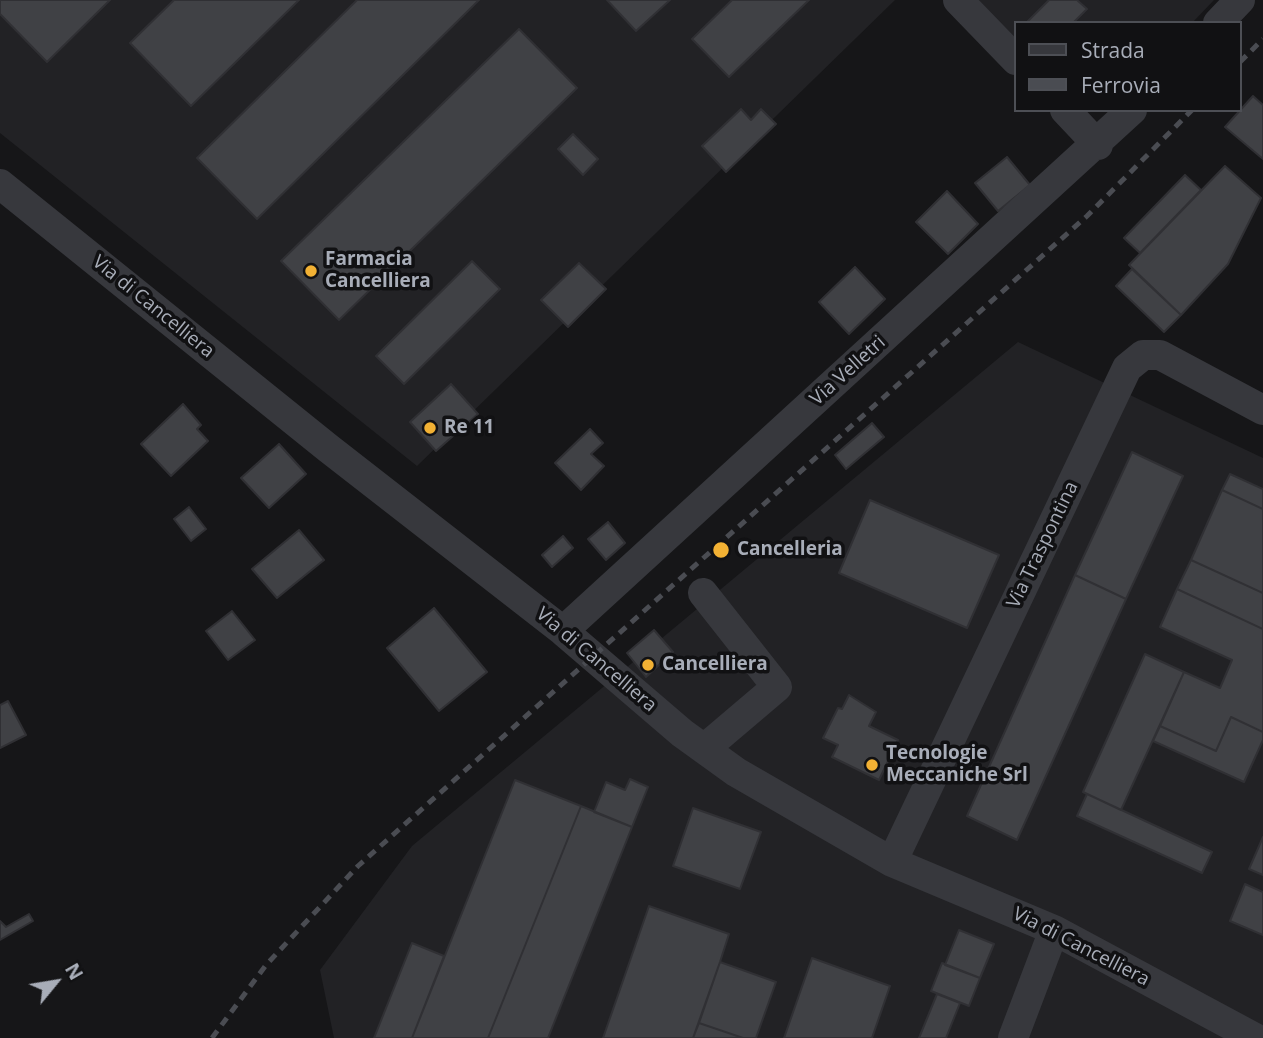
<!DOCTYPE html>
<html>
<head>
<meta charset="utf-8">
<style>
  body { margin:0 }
  #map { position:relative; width:1263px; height:1038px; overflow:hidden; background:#161618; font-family:"Open Sans",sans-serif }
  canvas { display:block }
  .legend { position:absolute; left:1014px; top:21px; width:228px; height:91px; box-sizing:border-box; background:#111113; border:2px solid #4d4f55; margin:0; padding:9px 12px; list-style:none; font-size:21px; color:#a8adb8 }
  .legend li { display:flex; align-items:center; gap:14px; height:35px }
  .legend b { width:35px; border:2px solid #4d4f55 }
  .north { position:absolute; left:21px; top:947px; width:70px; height:70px; -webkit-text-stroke:5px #111113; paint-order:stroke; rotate:60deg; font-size:19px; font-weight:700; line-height:28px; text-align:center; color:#a8adb8 }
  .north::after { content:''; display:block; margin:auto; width:24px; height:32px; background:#a8adb8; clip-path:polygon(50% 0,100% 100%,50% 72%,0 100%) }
</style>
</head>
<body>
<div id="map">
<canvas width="1263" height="1038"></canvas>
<ul class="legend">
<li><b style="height:9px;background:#37383d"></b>Strada</li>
<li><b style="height:9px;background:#4a4c52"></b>Ferrovia</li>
</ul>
<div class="north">N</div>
</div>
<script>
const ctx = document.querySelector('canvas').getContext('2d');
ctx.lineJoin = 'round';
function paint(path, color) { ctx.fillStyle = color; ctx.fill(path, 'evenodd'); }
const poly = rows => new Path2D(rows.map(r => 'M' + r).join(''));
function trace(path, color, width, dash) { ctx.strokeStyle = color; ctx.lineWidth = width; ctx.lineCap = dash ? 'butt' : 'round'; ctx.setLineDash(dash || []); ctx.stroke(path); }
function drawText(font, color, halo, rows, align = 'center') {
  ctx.font = font + ' "Open Sans",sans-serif'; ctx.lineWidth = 7; ctx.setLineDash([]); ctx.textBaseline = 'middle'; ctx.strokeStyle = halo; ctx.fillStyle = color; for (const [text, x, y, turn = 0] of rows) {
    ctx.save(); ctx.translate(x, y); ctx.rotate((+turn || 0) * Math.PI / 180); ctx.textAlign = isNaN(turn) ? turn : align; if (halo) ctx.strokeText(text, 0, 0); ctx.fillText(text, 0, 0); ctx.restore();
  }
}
paint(poly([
  [0,0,895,0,417,466,0,133],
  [971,0,1214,0,1192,23,1016,23,1016,48],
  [1018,342,1263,458,1263,1038,334,1038,320,970,412,846]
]), '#222225');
const building = poly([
  [0,0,110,0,47,62,0,14,0,0],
  [174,0,299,0,191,106,130,43,174,0],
  [357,0,479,0,257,219,197,158,357,0],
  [607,0,670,0,636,31,607,0],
  [732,0,809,0,729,77,692,39,732,0],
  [1049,0,1077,0,1087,9,1073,23,1026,23,1049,0],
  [519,29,577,88,339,320,281,261,519,29],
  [1253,96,1263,105,1263,159,1225,127,1253,96],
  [741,109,751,120,761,109,776,124,726,172,702,146,741,109],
  [573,134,598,159,583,175,558,149,573,134],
  [1007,157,1030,185,998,211,975,183,1007,157],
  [1225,166,1261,198,1228,264,1181,315,1129,265,1225,166],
  [1185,175,1201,190,1140,253,1124,238,1185,175],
  [947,191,978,224,948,254,916,222,947,191],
  [472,261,500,289,404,384,376,356,472,261],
  [579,263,606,289,568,327,541,300,579,263],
  [855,267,885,299,849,334,819,302,855,267],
  [1132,269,1181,315,1164,332,1116,286,1132,269],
  [451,384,478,414,436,451,410,422,451,384],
  [183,404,201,425,197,429,208,441,171,476,141,444,183,404],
  [872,423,884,437,846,469,835,455,872,423],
  [590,429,603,443,591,454,604,466,581,490,555,463,590,429],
  [279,444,306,474,269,508,241,478,279,444],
  [1132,452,1183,476,1126,599,1075,575,1132,452],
  [1230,474,1263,489,1263,509,1222,490,1230,474],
  [1222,490,1263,509,1263,593,1191,560,1222,490],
  [870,500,999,555,967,628,839,573,870,500],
  [189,507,206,529,191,541,174,519,189,507],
  [608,522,625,543,606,560,588,539,608,522],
  [299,530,324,560,277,598,252,569,299,530],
  [563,536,573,548,552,567,542,555,563,536],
  [1191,560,1263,593,1263,629,1177,589,1191,560],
  [1075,575,1126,599,1017,840,967,816,1075,575],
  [1177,589,1263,629,1263,732,1231,717,1216,751,1160,726,1184,672,1220,688,1232,660,1160,627,1177,589],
  [434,608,487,672,439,711,387,648,434,608],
  [232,611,255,640,228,660,206,631,232,611],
  [654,630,673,652,646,677,627,653,654,630],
  [1145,654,1184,672,1121,810,1083,792,1145,654],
  [849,695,876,712,869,726,898,740,879,780,832,757,838,745,823,738,838,708,842,709,849,695],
  [8,701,26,735,0,748,0,705,8,701],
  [1231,717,1263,732,1263,740,1244,782,1153,741,1160,726,1216,751,1231,717],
  [630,779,648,787,632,827,594,812,606,782,625,790,630,779],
  [515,780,581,806,488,1038,412,1038,515,780],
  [1087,794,1212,852,1202,873,1077,816,1087,794],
  [581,806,632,827,548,1038,488,1038,581,806],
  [693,808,761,832,740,889,673,866,693,808],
  [1263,837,1263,875,1249,869,1263,837],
  [1245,884,1263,892,1263,935,1230,921,1245,884],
  [649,906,729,934,720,962,693,1038,603,1038,649,906],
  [29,914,33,921,0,940,0,921,6,927,29,914],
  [959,930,994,944,980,978,945,965,959,930],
  [412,943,444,956,412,1038,374,1038,412,943],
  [812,958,890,986,872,1038,784,1038,812,958],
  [720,962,776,982,756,1038,743,1038,699,1023,720,962],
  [942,963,980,978,969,1006,931,991,942,963],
  [937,994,960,1003,946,1038,919,1038,937,994],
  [699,1023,743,1038,693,1038,699,1023]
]);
paint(building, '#404145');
trace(building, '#303034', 2);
trace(poly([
  [958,0,1016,60],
  [1218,23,1240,0],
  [1065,110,1098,145],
  [0,184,328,448,563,631,682,733,736,772,892,862,1054,930,1255,1038],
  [703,593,777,687,704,749],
  [563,631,1132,110],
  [892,862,1127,368,1143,355,1160,355,1263,410],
  [1013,1038,1054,930]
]), '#37383d', 30);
trace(poly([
  [1240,62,1263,39],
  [212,1038,266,965,358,866,1087,216,1192,110]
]), '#4a4c52', 5, [9, 7]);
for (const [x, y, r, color] of [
  [311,271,7,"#f2b134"],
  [430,428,7,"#f2b134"],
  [721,550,9,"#f2b134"],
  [648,665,7,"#f2b134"],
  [872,765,7,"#f2b134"]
]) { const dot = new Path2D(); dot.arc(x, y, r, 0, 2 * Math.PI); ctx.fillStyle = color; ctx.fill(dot); trace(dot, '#111113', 2.5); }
drawText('bold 19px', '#a8adb8', '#111113', [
  ["Farmacia",325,260],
  ["Cancelliera",325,282],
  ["Re 11",444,428],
  ["Cancelleria",737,550],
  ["Cancelliera",662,665],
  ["Tecnologie",886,754],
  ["Meccaniche Srl",886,776]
], 'left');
drawText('19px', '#a8adb8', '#111113', [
  ["Via di Cancelliera",153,307,39],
  ["Via Velletri",848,371,-42],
  ["Via Traspontina",1043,545,-64],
  ["Via di Cancelliera",596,660,40],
  ["Via di Cancelliera",1081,947,27]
]);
</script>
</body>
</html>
